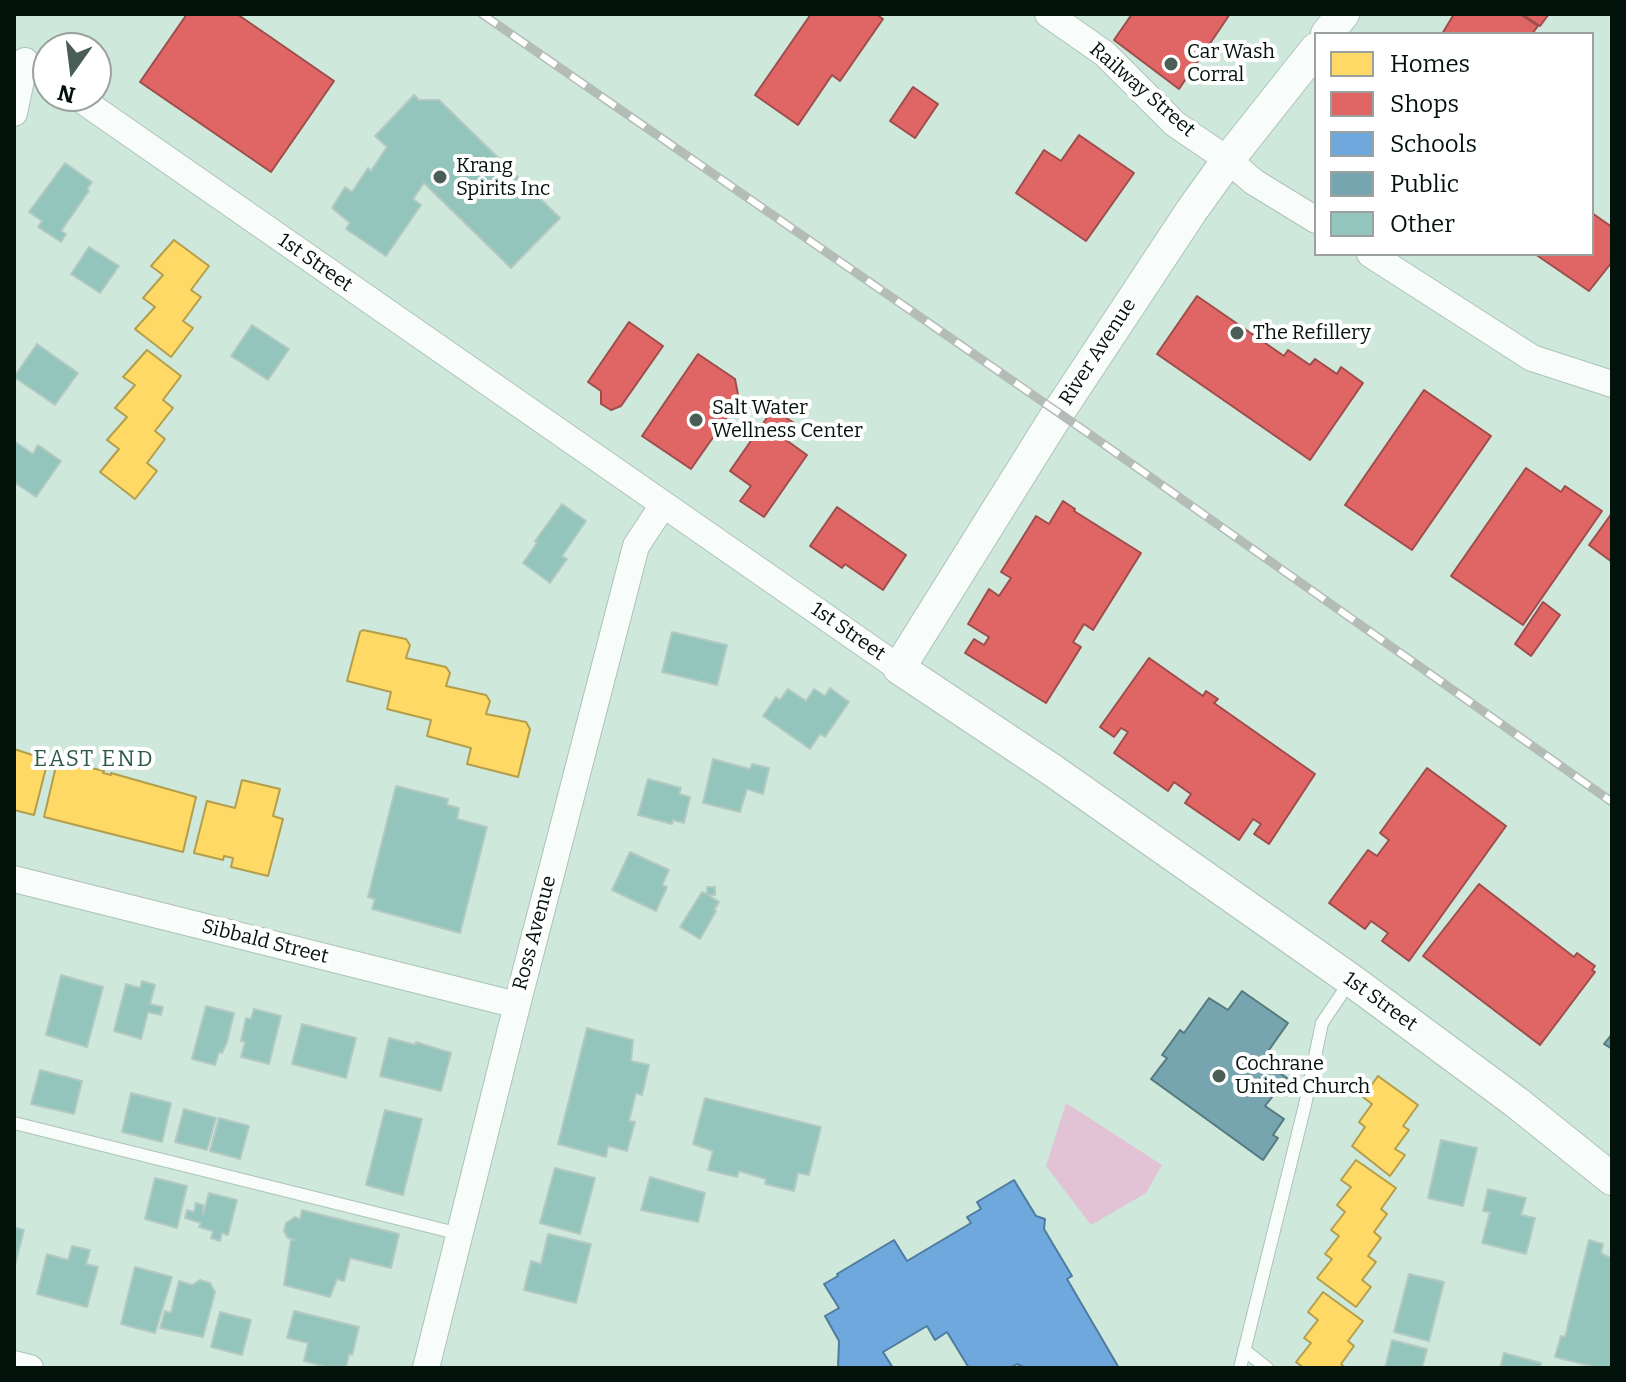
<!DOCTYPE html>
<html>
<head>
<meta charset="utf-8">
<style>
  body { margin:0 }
  #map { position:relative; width:1626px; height:1382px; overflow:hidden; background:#cee8dc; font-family:Bitter,serif }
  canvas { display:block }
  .frame { position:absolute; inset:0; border:16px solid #03130c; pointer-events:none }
  .legend { position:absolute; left:1314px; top:32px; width:280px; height:224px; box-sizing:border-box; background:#fff; border:2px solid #9aa19e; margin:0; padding:10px 14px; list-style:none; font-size:24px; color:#03130c }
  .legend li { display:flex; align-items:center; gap:16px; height:40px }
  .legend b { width:40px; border:2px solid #9aa19e }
  .north { position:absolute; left:32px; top:32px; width:80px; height:80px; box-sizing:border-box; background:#fff; border:2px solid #9aa19e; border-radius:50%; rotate:194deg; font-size:22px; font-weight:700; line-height:32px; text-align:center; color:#03130c }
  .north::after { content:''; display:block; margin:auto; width:28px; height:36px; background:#4a5e55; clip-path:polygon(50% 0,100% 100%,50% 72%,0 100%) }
</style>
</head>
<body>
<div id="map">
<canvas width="1626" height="1382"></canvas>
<div class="frame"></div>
<ul class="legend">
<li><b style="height:22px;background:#ffd966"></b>Homes</li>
<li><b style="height:22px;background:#e06666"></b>Shops</li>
<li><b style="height:22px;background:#6fa8dc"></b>Schools</li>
<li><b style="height:22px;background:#76a5af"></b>Public</li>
<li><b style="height:22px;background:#93c5bd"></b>Other</li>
</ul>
<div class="north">N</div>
</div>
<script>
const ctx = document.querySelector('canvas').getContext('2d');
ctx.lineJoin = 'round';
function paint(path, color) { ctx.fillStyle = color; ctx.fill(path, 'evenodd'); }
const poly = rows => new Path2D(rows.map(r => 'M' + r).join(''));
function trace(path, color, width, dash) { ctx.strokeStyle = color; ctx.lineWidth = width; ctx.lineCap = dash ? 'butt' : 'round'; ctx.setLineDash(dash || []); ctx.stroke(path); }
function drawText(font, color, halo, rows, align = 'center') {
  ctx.font = font + ' Bitter,serif'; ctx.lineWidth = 8; ctx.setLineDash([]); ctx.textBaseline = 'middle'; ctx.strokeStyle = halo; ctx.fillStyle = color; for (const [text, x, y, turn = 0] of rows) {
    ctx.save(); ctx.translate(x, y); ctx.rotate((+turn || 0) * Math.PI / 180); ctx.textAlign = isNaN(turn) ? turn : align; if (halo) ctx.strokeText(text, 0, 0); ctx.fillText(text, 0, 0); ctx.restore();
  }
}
paint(poly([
  [1066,1103,1162,1165,1146,1193,1091,1225,1046,1166]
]), '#e1c3d5');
const homes = poly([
  [174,240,209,266,191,290,201,297,183,321,193,328,171,357,135,329,155,307,143,298,163,275,151,266,174,240],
  [147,350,181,376,163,400,173,408,155,431,165,439,147,463,157,471,135,499,100,472,119,449,107,440,127,417,115,408,135,385,123,377,147,350],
  [363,630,406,639,410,645,406,658,446,667,450,673,446,686,486,695,490,701,486,714,526,722,530,729,518,777,467,764,471,748,427,736,431,720,387,709,391,692,347,681,360,632,363,630],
  [14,749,48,760,34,815,14,810,14,749],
  [57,762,71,765,71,763,104,771,103,773,111,775,111,773,196,797,183,852,44,817,57,762],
  [242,780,280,789,273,816,283,819,268,876,231,867,233,858,224,856,223,860,194,853,207,801,235,808,242,780],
  [1378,1076,1418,1105,1403,1126,1409,1130,1395,1149,1405,1155,1390,1176,1352,1146,1365,1127,1359,1122,1372,1104,1363,1097,1378,1076],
  [1356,1160,1396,1188,1381,1209,1387,1214,1374,1232,1381,1238,1368,1256,1376,1262,1362,1280,1371,1287,1356,1307,1317,1278,1332,1259,1325,1254,1339,1236,1331,1230,1345,1212,1337,1205,1351,1187,1341,1180,1356,1160],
  [1323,1292,1363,1321,1348,1341,1354,1346,1341,1364,1345,1368,1304,1368,1296,1362,1311,1343,1304,1338,1318,1320,1308,1312,1323,1292]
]);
paint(homes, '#ffd966');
trace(homes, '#b39e4b', 2);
const shops = poly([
  [187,14,237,14,334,81,271,172,140,82,187,14],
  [811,14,876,14,883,19,840,81,832,75,798,125,755,95,811,14],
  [1132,14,1230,14,1179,89,1114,40,1132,14],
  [1454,14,1520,14,1538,26,1532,34,1442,34,1454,14],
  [1522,14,1549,14,1540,26,1522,14],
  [913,87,938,104,915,138,890,121,913,87],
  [1079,135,1134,173,1086,241,1016,193,1044,150,1061,161,1079,135],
  [1592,213,1612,227,1612,262,1589,291,1535,254,1592,254,1592,213],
  [1197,296,1284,356,1288,350,1310,365,1315,359,1337,374,1341,367,1363,383,1310,460,1157,354,1197,296],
  [629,322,663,346,621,406,611,410,601,404,601,391,588,382,629,322],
  [698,354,735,379,739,400,691,469,642,436,698,354],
  [1424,390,1491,436,1412,550,1345,505,1424,390],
  [773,409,797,425,786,440,807,455,764,517,740,501,751,486,730,471,773,409],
  [1526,468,1561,492,1565,486,1602,511,1523,625,1451,576,1526,468],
  [1063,501,1075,509,1074,511,1141,553,1093,630,1084,624,1073,642,1081,647,1046,703,965,653,974,639,984,645,989,637,968,624,989,589,999,596,1011,578,1001,572,1036,516,1049,524,1063,501],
  [837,507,906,555,883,590,845,564,842,568,810,546,837,507],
  [1612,513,1612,562,1589,545,1612,513],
  [1543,602,1560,615,1531,656,1515,644,1543,602],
  [1149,658,1203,696,1206,691,1218,699,1214,703,1315,774,1269,844,1254,834,1261,824,1253,819,1239,840,1185,803,1191,794,1174,782,1168,791,1114,753,1128,732,1121,728,1114,737,1100,727,1149,658],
  [1427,768,1506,826,1409,961,1382,941,1388,933,1371,921,1365,929,1329,903,1368,850,1377,856,1389,840,1380,833,1427,768],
  [1479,884,1574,957,1577,953,1595,966,1592,970,1595,972,1540,1045,1423,956,1479,884]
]);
paint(shops, '#e06666');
trace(shops, '#9e4d4b', 2);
const schools = poly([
  [1014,1180,1036,1216,1045,1219,1044,1229,1072,1276,1067,1279,1119,1368,1025,1368,1017,1364,1010,1368,969,1368,947,1332,935,1340,927,1326,883,1352,893,1368,838,1368,839,1341,825,1316,839,1308,824,1284,838,1276,837,1274,894,1240,907,1261,971,1223,967,1217,981,1209,977,1202,1014,1180]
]);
paint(schools, '#6fa8dc');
trace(schools, '#4f7b9e', 2);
const public = poly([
  [1242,991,1288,1023,1257,1067,1262,1071,1267,1064,1287,1078,1265,1106,1284,1119,1273,1135,1278,1138,1263,1160,1151,1079,1167,1058,1162,1055,1180,1030,1184,1033,1209,998,1228,1010,1242,991],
  [1612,1034,1612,1049,1604,1044,1612,1034]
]);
paint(public, '#76a5af');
trace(public, '#54797e', 2);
const building = poly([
  [414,95,419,100,439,100,560,218,511,268,424,183,413,199,421,205,386,256,346,229,350,223,332,208,345,187,352,192,368,168,371,171,387,147,375,136,414,95],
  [65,163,92,182,87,189,89,191,61,231,66,234,61,242,38,227,42,221,29,212,65,163],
  [89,247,119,266,100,293,71,274,89,247],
  [252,325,289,349,268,380,231,356,252,325],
  [37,344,78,373,55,405,14,377,37,344],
  [14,441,33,454,38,445,61,461,36,497,14,482,14,441],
  [562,504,586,521,562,556,567,559,550,583,523,563,537,543,535,541,562,504],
  [672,632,727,645,717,685,662,672,672,632],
  [830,688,849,702,825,737,820,734,810,749,763,716,776,697,780,700,788,689,806,701,814,689,825,696,830,688],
  [713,759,750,769,752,764,769,768,763,794,747,789,740,812,703,803,713,759],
  [648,779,681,788,679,794,690,797,684,823,673,820,672,824,638,815,648,779],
  [396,786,448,799,447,805,459,808,457,819,487,827,460,933,372,909,375,899,368,897,396,786],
  [630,852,669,870,662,885,667,887,656,911,612,890,630,852],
  [707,887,715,887,715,895,708,895,719,902,714,910,716,911,700,939,680,927,702,892,707,894,707,887],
  [61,975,103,987,87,1047,46,1035,61,975],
  [142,981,155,985,150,1004,163,1007,161,1015,148,1012,141,1039,114,1031,126,984,140,988,142,981],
  [206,1006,234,1013,227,1042,222,1053,219,1052,215,1065,192,1059,206,1006],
  [254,1009,281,1016,269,1064,241,1057,245,1042,241,1041,246,1018,251,1019,254,1009],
  [302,1024,356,1038,346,1078,292,1064,302,1024],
  [587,1028,633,1040,631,1061,649,1065,642,1095,636,1093,629,1121,635,1122,627,1151,608,1146,606,1157,558,1144,587,1028],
  [389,1038,416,1045,416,1042,451,1053,441,1091,380,1076,389,1038],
  [40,1070,82,1081,74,1114,31,1104,40,1070],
  [131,1093,171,1103,162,1142,122,1132,131,1093],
  [705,1098,821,1127,809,1175,798,1173,794,1191,765,1184,766,1179,739,1171,737,1177,708,1170,713,1151,693,1144,705,1098],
  [184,1109,216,1118,207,1150,175,1142,184,1109],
  [385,1110,422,1119,403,1195,366,1185,385,1110],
  [219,1118,249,1126,240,1159,210,1151,219,1118],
  [1441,1140,1477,1148,1463,1206,1428,1198,1441,1140],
  [555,1168,595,1178,580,1234,540,1223,555,1168],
  [650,1177,705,1193,698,1222,641,1210,650,1177],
  [155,1178,187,1186,177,1228,145,1219,155,1178],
  [1488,1189,1526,1198,1521,1215,1535,1218,1526,1254,1482,1243,1490,1212,1483,1211,1488,1189],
  [209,1193,237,1200,228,1235,222,1233,220,1241,211,1238,213,1231,199,1227,201,1223,185,1218,187,1210,194,1212,196,1203,203,1205,203,1214,209,1193],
  [302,1210,399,1234,391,1268,350,1258,344,1281,337,1279,330,1297,284,1285,291,1240,295,1240,288,1238,284,1231,286,1223,295,1217,300,1219,302,1210],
  [14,1227,24,1230,14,1269,14,1227],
  [548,1234,591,1244,576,1303,524,1290,531,1261,541,1264,548,1234],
  [1589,1240,1603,1244,1601,1253,1612,1259,1612,1368,1599,1368,1555,1357,1561,1336,1565,1337,1589,1240],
  [72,1246,90,1250,86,1264,98,1267,87,1307,37,1294,47,1254,68,1260,72,1246],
  [135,1267,172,1277,155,1333,121,1324,135,1267],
  [1409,1274,1444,1282,1429,1341,1394,1332,1409,1274],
  [200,1280,210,1283,215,1292,203,1337,160,1328,165,1311,171,1313,179,1281,192,1285,200,1280],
  [294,1311,359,1327,352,1355,349,1354,346,1368,330,1368,304,1361,308,1343,287,1338,294,1311],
  [220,1312,251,1320,242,1355,211,1347,220,1312],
  [1392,1340,1427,1349,1422,1368,1385,1368,1392,1340],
  [1504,1353,1541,1363,1540,1368,1500,1368,1504,1353]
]);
paint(building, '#93c5bd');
trace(building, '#b3c9c2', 2);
const service = poly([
  [14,1123,460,1234],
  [1244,1350,1267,1368],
  [1240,1368,1305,1105,1322,1023,1351,980]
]);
const minor = poly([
  [1048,14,1105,54,1175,124,1228,160,1254,182,1316,220],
  [76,96,899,668],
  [14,113,25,61],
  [1370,254,1532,358,1612,384],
  [14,879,517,1005],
  [14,1364,30,1368],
  [426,1368,517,1005,636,546,663,505]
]);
const tertiary = poly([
  [1327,34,1343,14],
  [1316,49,1228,160,1192,210,1058,413,899,668,1052,770,1351,980,1516,1102,1612,1179]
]);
trace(service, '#aec2b9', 14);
trace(minor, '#aec2b9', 28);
trace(tertiary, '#aec2b9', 34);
trace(service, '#f8fcfa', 12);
trace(minor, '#f8fcfa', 26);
trace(tertiary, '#f8fcfa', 32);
const rail = poly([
  [482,14,1085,431,1612,802]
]);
trace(rail, '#b4bcb8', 9);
trace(rail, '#fff', 6, [18]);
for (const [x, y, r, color] of [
  [1171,64,8,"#4a5e55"],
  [440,177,8,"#4a5e55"],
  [1237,333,8,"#4a5e55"],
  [696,420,8,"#4a5e55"],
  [1219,1076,8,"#4a5e55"]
]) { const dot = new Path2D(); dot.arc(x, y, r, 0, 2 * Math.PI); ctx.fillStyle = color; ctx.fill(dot); trace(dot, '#fff', 3); }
drawText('20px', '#03130c', '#fff', [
  ["Car Wash",1187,52],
  ["Corral",1187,75],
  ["Krang",456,166],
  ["Spirits Inc",456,189],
  ["The Refillery",1253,333],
  ["Salt Water",712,408],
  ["Wellness Center",712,431],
  ["Cochrane",1235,1064],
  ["United Church",1235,1087]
], 'left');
drawText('20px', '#03130c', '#fff', [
  ["Railway Street",1142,90,41],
  ["1st Street",315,263,35],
  ["River Avenue",1098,352,-57],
  ["1st Street",848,632,35],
  ["Ross Avenue",535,933,-75],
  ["Sibbald Street",265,942,14],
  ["1st Street",1380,1002,36]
]);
ctx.letterSpacing = '2px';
drawText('22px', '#2d5947', '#fff', [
  ["EAST END",94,760]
]);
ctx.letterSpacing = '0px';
</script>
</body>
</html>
